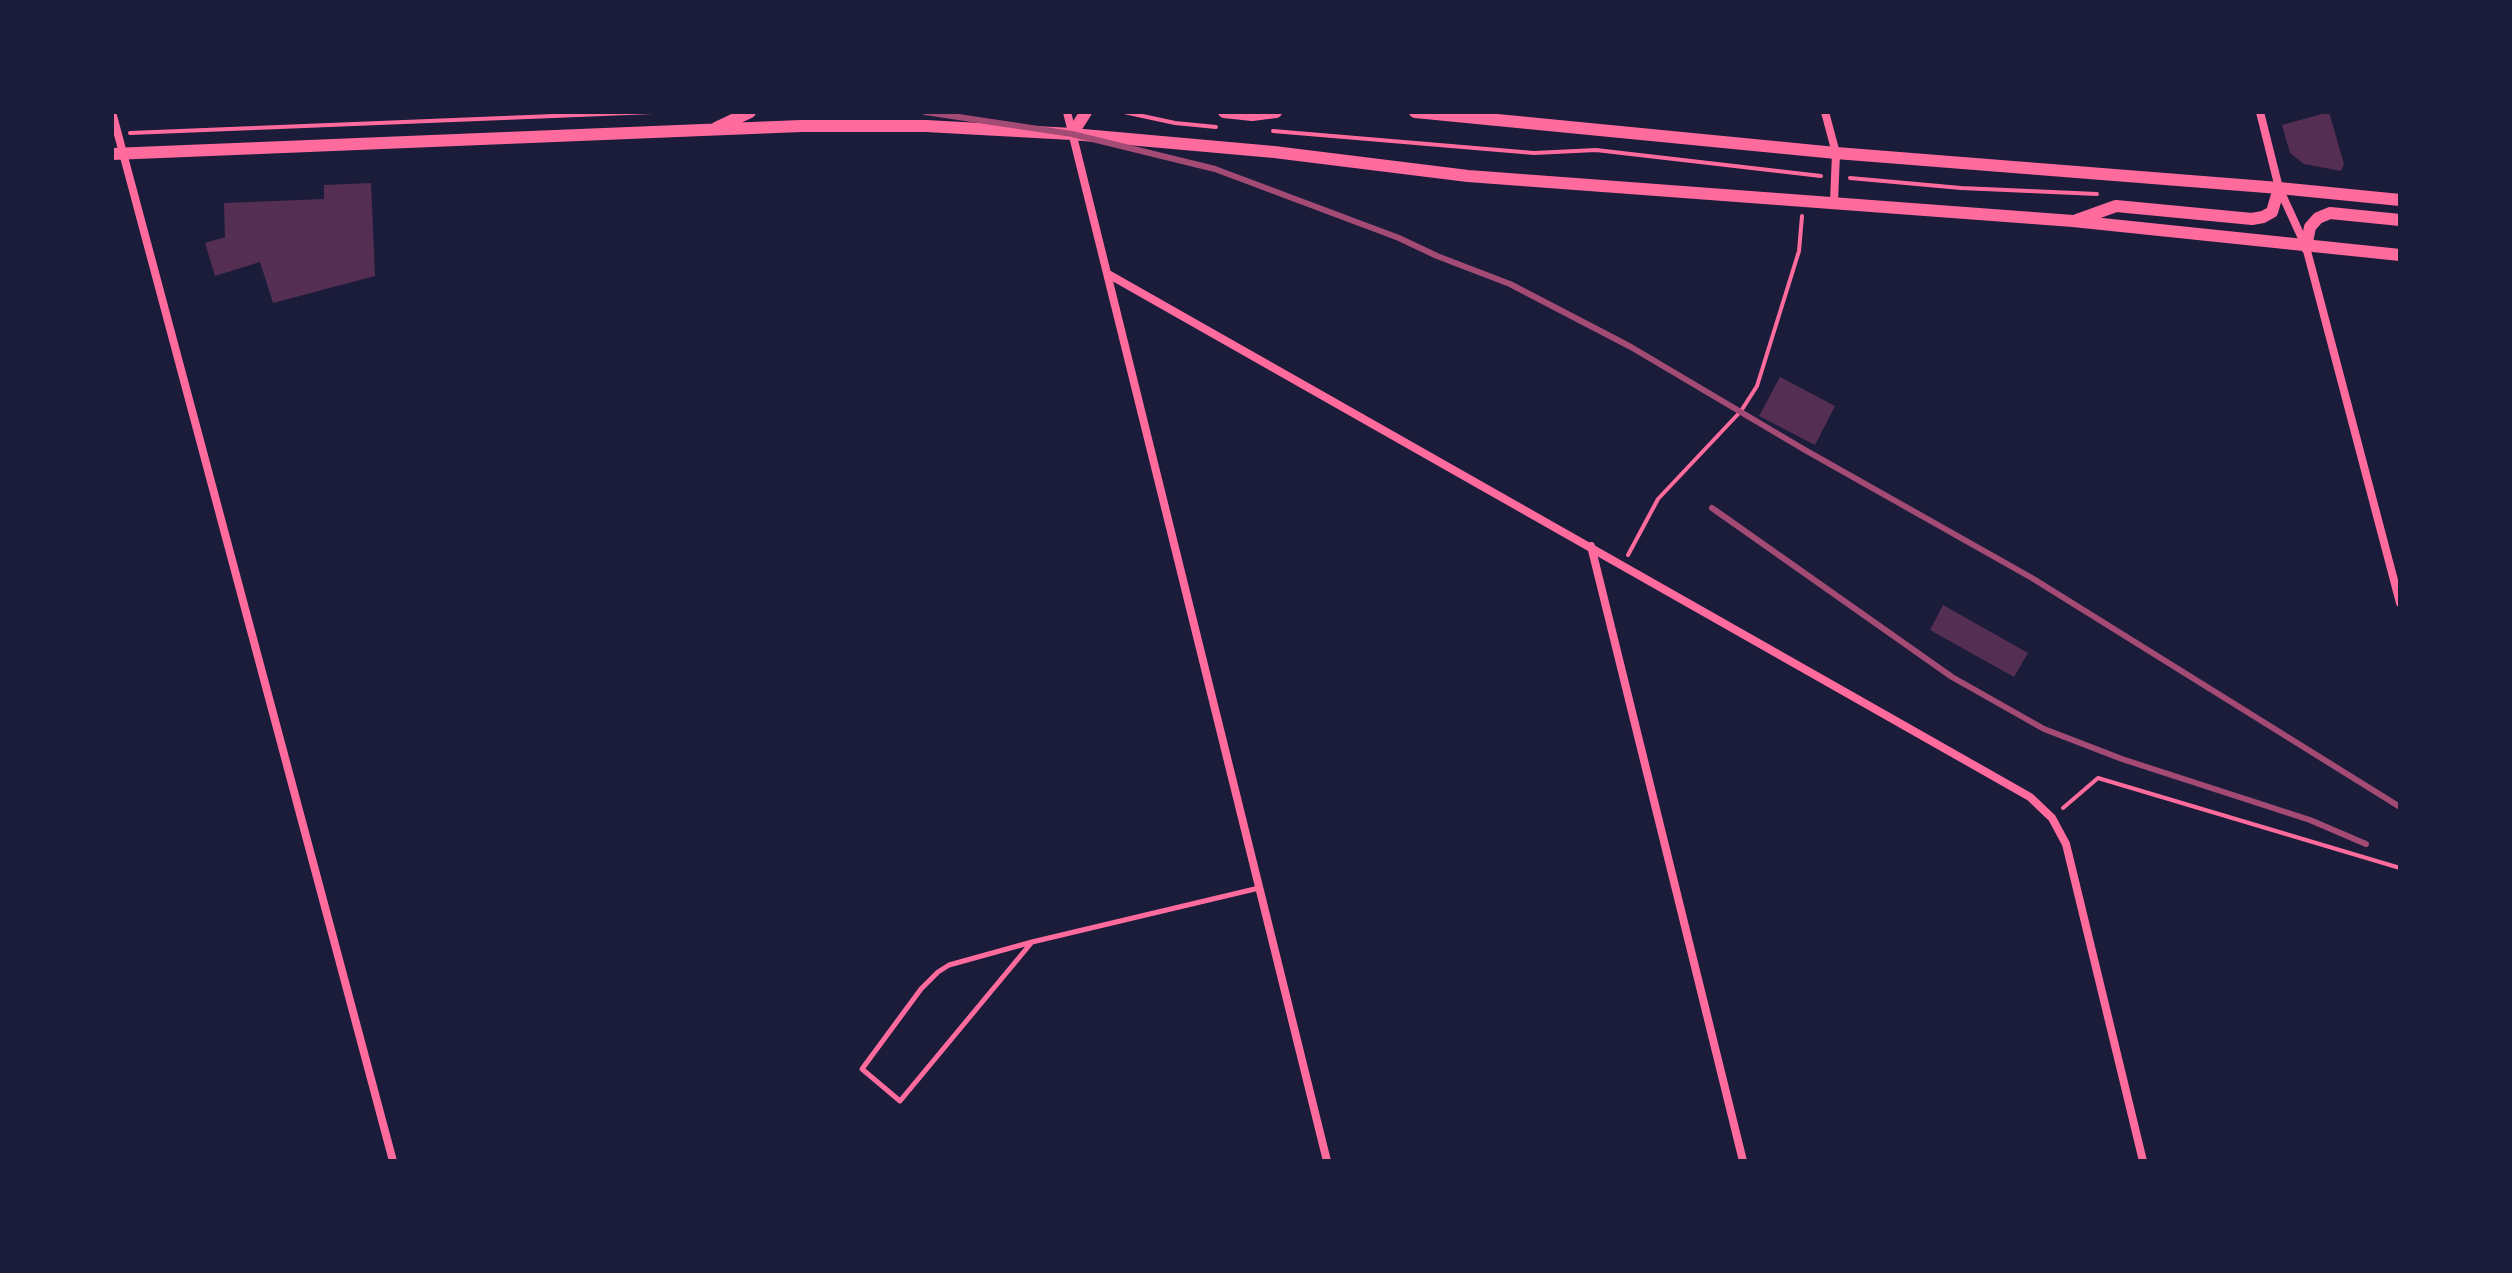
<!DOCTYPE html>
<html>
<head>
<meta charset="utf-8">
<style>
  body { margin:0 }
  #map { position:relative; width:2512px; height:1273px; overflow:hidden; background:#1b1b3a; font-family:Cabin,sans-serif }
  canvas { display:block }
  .frame { position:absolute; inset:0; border:114px solid #1b1b3a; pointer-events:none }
</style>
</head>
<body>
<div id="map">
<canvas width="2512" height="1273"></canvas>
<div class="frame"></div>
</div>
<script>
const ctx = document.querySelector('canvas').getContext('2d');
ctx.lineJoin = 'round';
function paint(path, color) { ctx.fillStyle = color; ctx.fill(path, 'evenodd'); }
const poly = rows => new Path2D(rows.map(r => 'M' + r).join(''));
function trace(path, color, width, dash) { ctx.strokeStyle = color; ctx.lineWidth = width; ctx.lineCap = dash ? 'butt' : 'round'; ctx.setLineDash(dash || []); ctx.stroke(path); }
paint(poly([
  [2329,112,2344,164,2341,171,2304,164,2290,153,2282,125],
  [371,183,375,276,273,303,260,262,215,276,205,243,225,237,224,203,324,199,324,185],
  [1780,377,1835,406,1815,445,1759,416],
  [1943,605,2028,653,2014,677,1930,630]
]), '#542f53');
trace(poly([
  [1124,112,1175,123,1216,127],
  [1273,131,1534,153,1596,150,1821,176],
  [130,133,653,112],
  [1850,178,1961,188,2097,194],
  [1628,555,1658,499,1741,411,1757,386,1799,251,1802,216],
  [2063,808,2098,778,2400,868]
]), '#ff6b9d', 4);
trace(poly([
  [1032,942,949,965,938,972,921,989,862,1069,900,1101,1032,942,1259,888]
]), '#ff6b9d', 5);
trace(poly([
  [112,112,393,1161],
  [1067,112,1327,1161],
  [1825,112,1836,153,1834,202],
  [2260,112,2279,188,2306,247,2400,603],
  [1108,274,2030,797,2052,818,2066,844,2143,1161],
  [1591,546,1743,1161]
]), '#ff6b9d', 8);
trace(poly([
  [1224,112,1252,115,1276,112],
  [1415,112,1836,153,2279,188,2400,200],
  [716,128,750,112],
  [1072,134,1086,112],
  [112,154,801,126,926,126,1072,134,1274,152,1468,176,2073,221,2400,255],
  [2077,220,2116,206,2252,219,2263,217,2272,212,2279,188],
  [2306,247,2310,227,2318,218,2330,213,2400,220]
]), '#ff6b9d', 12);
trace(poly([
  [925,112,1072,134,1215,169,1399,238,1437,256,1510,284,1631,347,1805,450,2032,578,2400,807],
  [1712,508,1952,677,2044,729,2122,759,2310,820,2366,844]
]), '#a44b75', 6);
</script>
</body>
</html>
